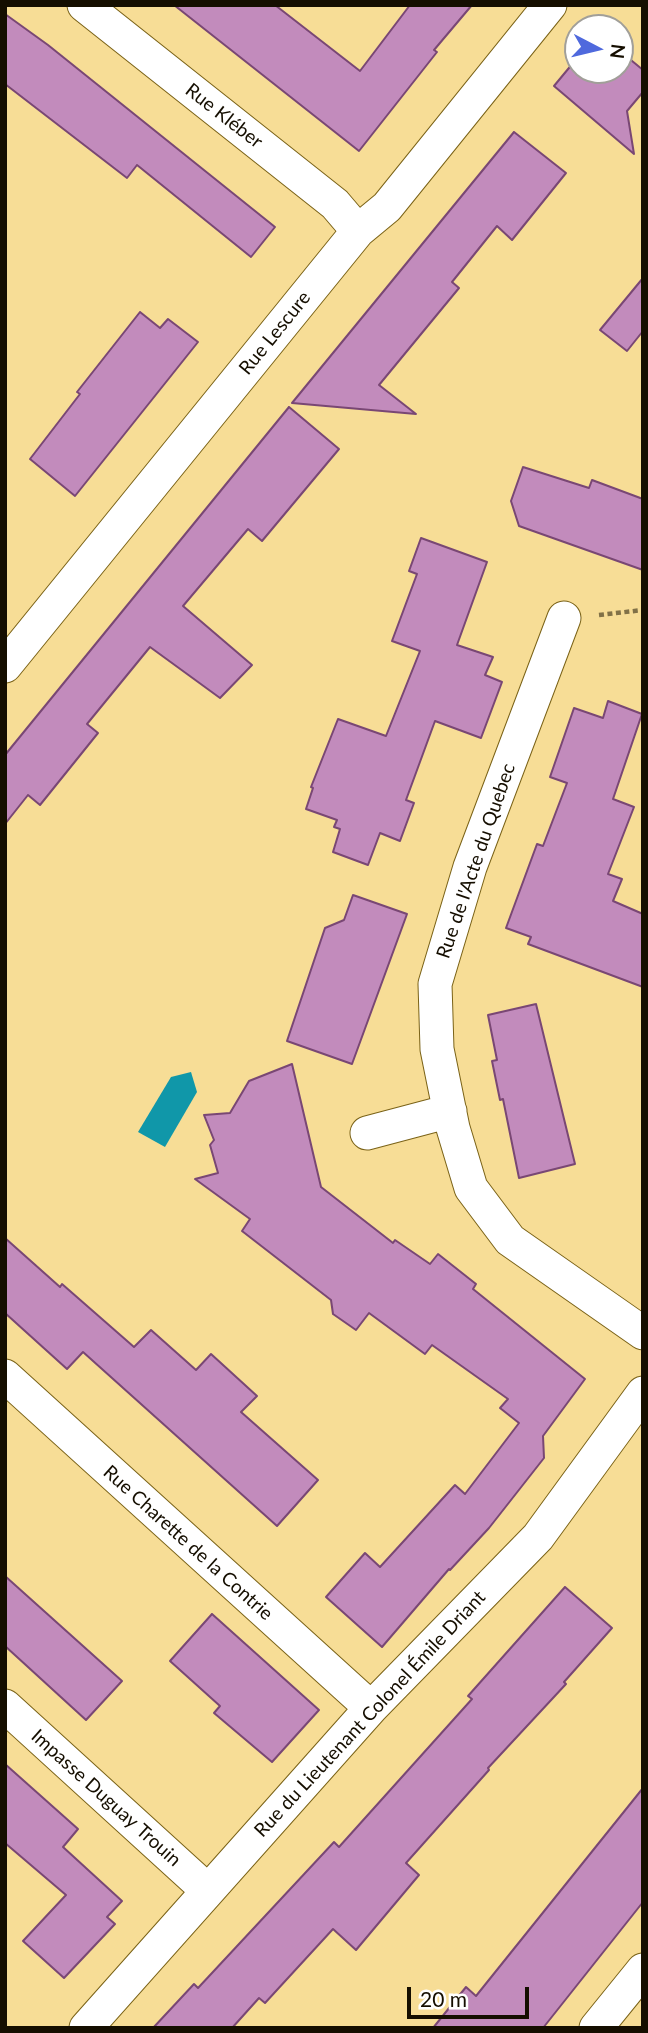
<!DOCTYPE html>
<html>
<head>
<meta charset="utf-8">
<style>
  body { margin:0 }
  #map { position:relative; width:648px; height:2033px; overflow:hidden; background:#f7dd96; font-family:Lato,sans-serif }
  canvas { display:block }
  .frame { position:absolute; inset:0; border:7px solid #150e00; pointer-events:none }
  .north { position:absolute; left:564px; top:14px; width:70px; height:70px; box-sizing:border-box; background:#fff; border:2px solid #a19f99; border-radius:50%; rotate:97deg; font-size:19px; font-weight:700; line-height:28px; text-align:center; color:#150e00 }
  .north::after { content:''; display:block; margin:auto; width:24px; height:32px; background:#4f69dd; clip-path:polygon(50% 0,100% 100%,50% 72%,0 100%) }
  .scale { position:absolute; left:407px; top:1987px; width:122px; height:32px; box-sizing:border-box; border:4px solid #150e00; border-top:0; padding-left:9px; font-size:21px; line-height:24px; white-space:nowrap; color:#150e00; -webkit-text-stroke:5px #fff; paint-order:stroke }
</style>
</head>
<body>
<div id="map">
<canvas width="648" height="2033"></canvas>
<div class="frame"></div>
<div class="north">N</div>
<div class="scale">20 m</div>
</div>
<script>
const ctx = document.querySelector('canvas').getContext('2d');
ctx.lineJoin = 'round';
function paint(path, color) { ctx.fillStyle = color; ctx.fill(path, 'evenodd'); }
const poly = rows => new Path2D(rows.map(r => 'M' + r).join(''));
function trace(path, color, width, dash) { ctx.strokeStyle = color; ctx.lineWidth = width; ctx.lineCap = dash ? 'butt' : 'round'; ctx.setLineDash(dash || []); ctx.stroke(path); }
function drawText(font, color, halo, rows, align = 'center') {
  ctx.font = font + ' Lato,sans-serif'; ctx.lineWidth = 5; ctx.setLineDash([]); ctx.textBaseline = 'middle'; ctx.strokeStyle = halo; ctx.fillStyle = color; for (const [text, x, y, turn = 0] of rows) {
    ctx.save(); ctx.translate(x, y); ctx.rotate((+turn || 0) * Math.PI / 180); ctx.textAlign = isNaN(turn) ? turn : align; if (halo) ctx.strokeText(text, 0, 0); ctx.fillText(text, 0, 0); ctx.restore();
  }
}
paint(poly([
  [191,1072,197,1092,165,1147,138,1132,171,1077]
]), '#1097a9');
const building = poly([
  [174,5,275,5,360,71,410,5,472,5,434,50,437,52,359,151,174,5],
  [5,14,48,45,275,227,251,257,137,165,127,178,5,84,5,14],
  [620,51,643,70,643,92,627,111,634,154,554,86,578,57,578,70,620,70,620,51],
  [514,132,566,173,512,240,497,226,452,282,459,288,379,385,416,414,292,403,514,132],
  [643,278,643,331,627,351,600,330,643,278],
  [140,312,160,328,168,319,198,342,75,496,30,459,80,394,77,392,140,312],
  [289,407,339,449,262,541,248,529,183,606,252,665,220,698,150,647,87,724,98,733,40,805,28,795,5,824,5,755,289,407],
  [523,467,589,488,592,480,643,499,643,570,519,526,511,501,523,467],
  [421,538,487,562,457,645,493,657,485,675,502,682,481,738,435,721,406,800,414,803,400,841,380,833,368,865,333,852,340,829,334,827,337,820,306,809,313,788,311,787,338,719,386,736,420,651,392,641,417,574,409,571,421,538],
  [608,701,642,714,613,799,634,807,608,874,622,879,613,901,643,914,643,987,528,944,531,937,506,928,537,844,543,846,567,783,550,777,574,708,603,718,608,701],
  [353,895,407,914,352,1064,287,1041,325,928,344,920,353,895],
  [536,1004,575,1164,519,1178,503,1099,500,1100,492,1061,497,1060,488,1015,536,1004],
  [292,1064,321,1187,393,1243,395,1240,430,1264,438,1254,476,1284,473,1289,585,1379,543,1436,544,1458,489,1528,450,1570,449,1569,382,1647,326,1597,365,1553,380,1567,455,1485,465,1494,519,1423,500,1408,508,1399,432,1345,425,1354,369,1313,356,1330,333,1314,331,1300,242,1231,250,1219,195,1179,218,1173,210,1145,214,1140,204,1115,230,1113,249,1081,292,1064],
  [5,1238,60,1287,62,1284,134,1347,151,1330,196,1370,211,1354,257,1396,241,1412,318,1480,277,1526,83,1352,67,1369,5,1313,5,1238],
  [5,1576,122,1681,86,1720,5,1646,5,1576],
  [565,1587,612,1628,564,1682,566,1684,488,1768,489,1770,406,1863,419,1875,356,1950,333,1929,265,2003,259,1998,232,2028,153,2028,194,1984,198,1988,334,1842,339,1847,472,1699,468,1696,565,1587],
  [212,1614,319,1710,272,1762,214,1713,220,1706,170,1661,212,1614],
  [5,1764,78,1829,63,1847,122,1901,107,1917,115,1924,64,1978,23,1941,66,1895,5,1843,5,1764],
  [643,1788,643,1902,543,2028,433,2028,466,1987,476,1996,643,1788]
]);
paint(building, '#c28bbc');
trace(building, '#794774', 2);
const street = poly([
  [84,5,335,204,358,231],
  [564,618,470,867,435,984,437,1049,453,1128,471,1188,510,1240,643,1333],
  [5,666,358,231,387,207,550,5],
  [367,1133,450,1111],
  [5,1376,371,1708],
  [5,1706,207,1890],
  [86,2028,371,1708,538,1537,643,1393],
  [596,2028,643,1970]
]);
trace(street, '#7a6217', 35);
trace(poly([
  [599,615,643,610]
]), '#817147', 4.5, [5, 3.5]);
trace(street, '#fff', 33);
drawText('19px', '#150e00', '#fff', [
  ["Rue Kléber",224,116,38],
  ["Rue Lescure",275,333,-51],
  ["Rue de l'Acte du Quebec",476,861,-71],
  ["Rue Charette de la Contrie",188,1543,42],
  ["Rue du Lieutenant Colonel Émile Driant",370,1714,-47],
  ["Impasse Duguay Trouin",106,1798,42]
]);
</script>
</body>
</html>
